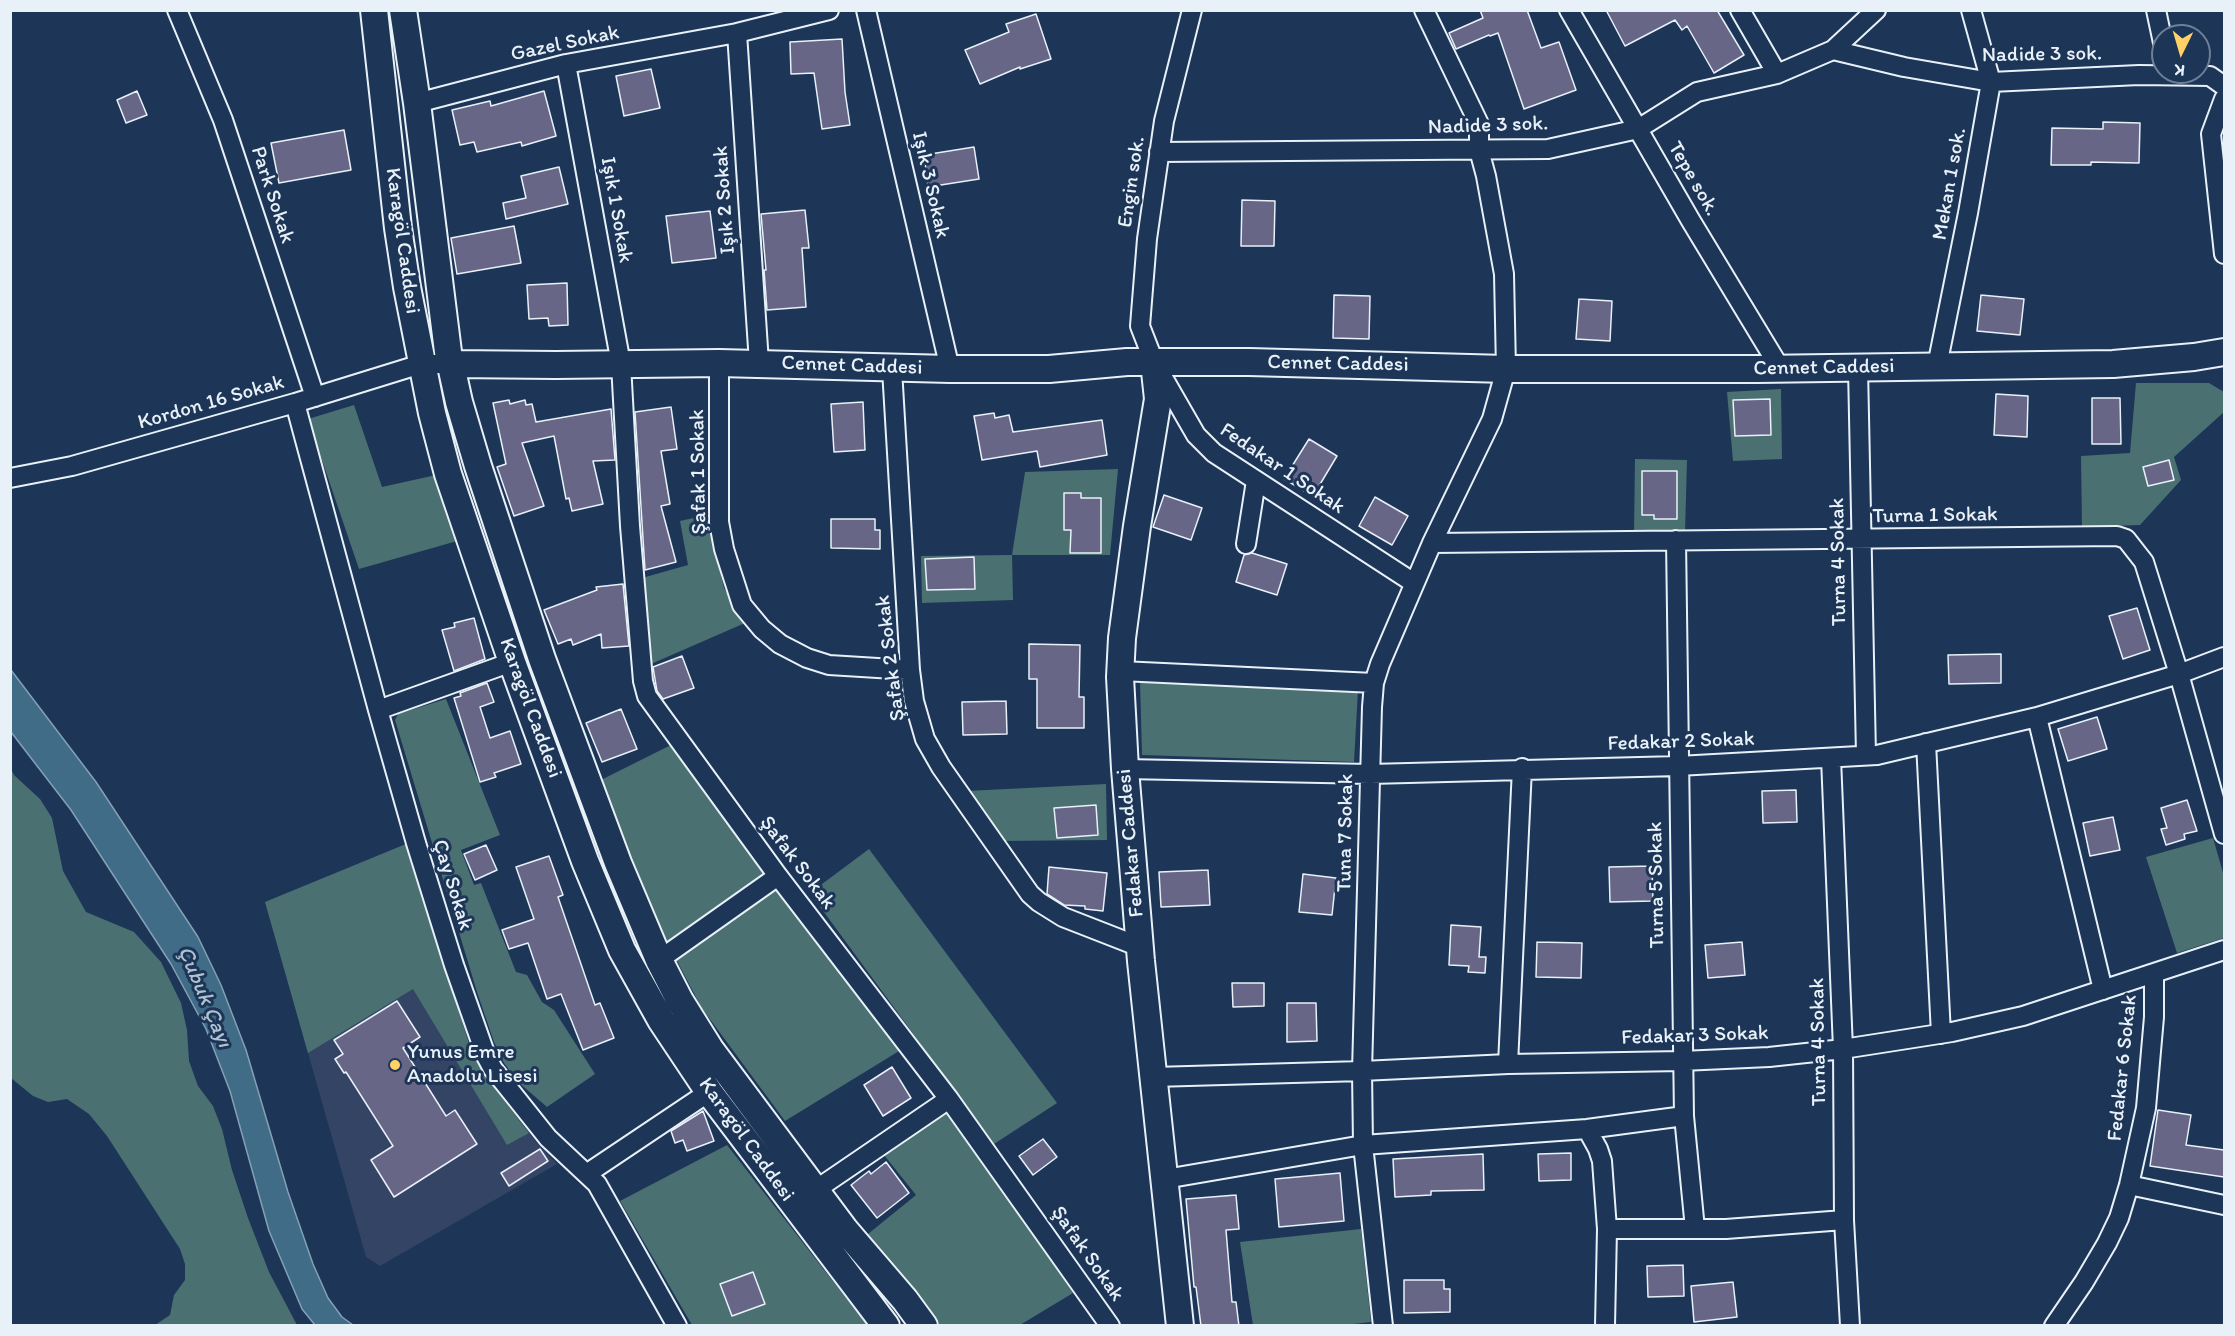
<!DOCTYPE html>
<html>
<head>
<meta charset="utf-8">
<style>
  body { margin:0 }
  #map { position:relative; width:2235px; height:1336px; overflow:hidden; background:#1d3557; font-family:Itim,sans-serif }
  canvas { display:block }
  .frame { position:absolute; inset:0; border:12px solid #e8f1f8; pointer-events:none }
  .north { position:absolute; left:2151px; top:24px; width:60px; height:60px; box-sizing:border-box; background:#1d3557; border:2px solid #6e8097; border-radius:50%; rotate:185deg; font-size:16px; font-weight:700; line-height:24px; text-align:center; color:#e8f1f8 }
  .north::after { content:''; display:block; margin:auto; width:21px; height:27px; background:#ffd166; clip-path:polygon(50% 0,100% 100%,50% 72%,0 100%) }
</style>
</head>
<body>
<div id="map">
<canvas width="2235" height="1336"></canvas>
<div class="frame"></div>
<div class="north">K</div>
</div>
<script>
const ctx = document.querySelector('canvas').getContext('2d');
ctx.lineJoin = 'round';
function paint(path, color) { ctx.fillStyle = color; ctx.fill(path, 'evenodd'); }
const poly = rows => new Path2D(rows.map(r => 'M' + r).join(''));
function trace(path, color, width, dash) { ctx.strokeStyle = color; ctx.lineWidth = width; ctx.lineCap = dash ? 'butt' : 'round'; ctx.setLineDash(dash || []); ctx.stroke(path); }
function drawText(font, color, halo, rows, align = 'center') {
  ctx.font = font + ' Itim,sans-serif'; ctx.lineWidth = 6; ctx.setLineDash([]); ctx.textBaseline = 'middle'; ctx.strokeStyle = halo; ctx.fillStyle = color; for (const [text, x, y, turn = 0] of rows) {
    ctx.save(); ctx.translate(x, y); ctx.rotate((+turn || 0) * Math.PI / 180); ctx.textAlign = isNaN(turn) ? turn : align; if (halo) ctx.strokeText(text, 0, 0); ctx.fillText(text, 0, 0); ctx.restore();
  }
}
paint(poly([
  [406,844,472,1053,485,1076,536,1142,557,1164,380,1266,366,1257,265,902]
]), '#344465');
paint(poly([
  [2136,383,2209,383,2224,392,2224,412,2174,457,2181,480,2140,525,2082,527,2081,456,2130,453],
  [1781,389,1782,459,1733,461,1727,392],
  [354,405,382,487,436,475,457,541,359,569,308,419],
  [1635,459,1687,460,1685,533,1634,532],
  [1118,469,1110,555,1012,555,1013,600,922,603,921,556,1012,555,1025,472],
  [707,515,724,588,745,623,651,664,642,578,688,565,680,521],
  [1140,681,1358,690,1354,762,1142,755],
  [446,699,500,835,461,850,474,885,481,883,516,972,527,975,542,1002,554,1010,595,1074,547,1107,518,1082,504,1063,494,1042,477,992,395,720,398,714],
  [673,744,766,874,664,948,599,781],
  [10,767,14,775,40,799,52,818,63,871,86,912,134,932,161,962,181,1003,187,1030,189,1061,198,1086,213,1106,222,1129,232,1170,248,1218,269,1272,297,1325,155,1325,170,1315,174,1295,185,1280,185,1264,180,1249,107,1136,89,1114,67,1099,48,1102,33,1096,11,1078],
  [1106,784,1107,840,1000,841,967,791],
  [2213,838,2224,876,2224,938,2177,953,2146,857],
  [406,844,472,1053,485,1076,529,1133,507,1145,413,989,308,1053,265,902],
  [869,849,1057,1103,994,1144,810,893],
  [777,884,904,1048,785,1121,701,1007,676,959],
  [949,1110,1073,1293,1020,1325,938,1325,868,1234,916,1195,884,1155],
  [727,1145,867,1325,692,1325,620,1201],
  [1361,1229,1371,1322,1336,1326,1253,1325,1240,1242]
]), '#4a7072');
const water = poly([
  [11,670,96,782,198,937,221,985,246,1050,288,1192,313,1264,328,1298,342,1317,353,1325,315,1325,302,1309,269,1231,230,1091,206,1029,171,964,71,810,11,732,11,670]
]);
paint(water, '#416c87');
trace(water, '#84a1b4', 1.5);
const building = poly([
  [1480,10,1527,10,1541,48,1559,42,1576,90,1524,109,1498,33,1490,36,1489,35,1456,49,1449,33,1483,18,1480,10],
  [1606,10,1717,10,1744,55,1714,73,1687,26,1682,30,1675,20,1625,46,1606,10],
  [1036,14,1051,59,1020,69,1020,67,980,84,965,50,1009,32,1006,24,1036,14],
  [842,39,845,92,850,125,822,129,814,73,791,74,790,42,842,39],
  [651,69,660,108,624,116,616,76,651,69],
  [137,91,147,115,126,123,117,100,137,91],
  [544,91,556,136,522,146,521,142,477,152,474,142,460,145,452,110,490,101,491,106,544,91],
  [2103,122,2140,123,2139,163,2091,162,2091,165,2051,165,2052,128,2103,129,2103,122],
  [344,130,351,170,279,183,271,143,344,130],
  [974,147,979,179,928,187,924,155,974,147],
  [559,167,568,204,506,219,503,203,526,198,521,176,559,167],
  [1242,200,1275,201,1274,246,1241,246,1242,200],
  [805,210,809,248,802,248,806,307,767,310,764,270,766,270,761,214,805,210],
  [710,211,716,258,672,263,666,216,710,211],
  [514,226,521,263,457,274,451,238,514,226],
  [567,283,568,325,549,326,548,318,529,319,527,285,567,283],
  [1334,295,1370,296,1369,339,1333,338,1334,295],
  [1981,295,2024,299,2020,335,1977,331,1981,295],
  [1579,299,1612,301,1610,341,1576,339,1579,299],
  [1996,394,2028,396,2027,437,1994,435,1996,394],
  [2092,398,2120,398,2121,444,2092,444,2092,398],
  [1770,399,1771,435,1735,436,1733,400,1770,399],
  [509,400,510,404,525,400,526,405,532,404,536,422,611,409,615,460,593,461,603,504,572,511,569,498,566,499,554,436,522,443,544,506,514,516,497,467,506,464,493,403,509,400],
  [863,402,865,450,834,452,831,404,863,402],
  [671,407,677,449,661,451,670,504,661,506,676,562,645,570,635,412,671,407],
  [994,413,995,418,1009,415,1013,432,1102,420,1107,455,1040,467,1037,451,982,460,974,416,994,413],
  [1309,439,1337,456,1313,496,1284,479,1309,439],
  [2169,460,2174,480,2148,486,2143,467,2169,460],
  [1642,471,1677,471,1677,519,1654,519,1654,515,1642,515,1642,471],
  [1064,493,1081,493,1081,498,1101,498,1101,553,1070,553,1071,530,1064,530,1064,493],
  [1164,495,1202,508,1191,540,1153,527,1164,495],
  [1375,497,1408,516,1392,545,1359,526,1375,497],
  [831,519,875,519,875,530,880,530,880,549,831,548,831,519],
  [1252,553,1287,564,1277,595,1236,582,1244,555,1252,553],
  [974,557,975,589,927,590,925,559,974,557],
  [623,584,629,646,602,648,601,634,573,645,571,639,558,644,544,610,597,590,596,587,623,584],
  [2137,608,2150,650,2123,659,2109,616,2137,608],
  [474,618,485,659,454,671,442,630,455,627,454,623,474,618],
  [1029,644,1080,645,1079,697,1084,697,1084,728,1037,728,1037,679,1029,679,1029,644],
  [2001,654,2001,683,1949,684,1948,655,2001,654],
  [682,656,694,688,663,699,657,691,653,667,682,656],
  [487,683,494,702,480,707,490,738,510,731,521,764,494,773,496,777,480,782,454,698,461,696,460,693,487,683],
  [1006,701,1007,734,963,735,962,702,1006,701],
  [621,709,637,749,602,762,586,723,621,709],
  [2097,717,2107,749,2068,761,2058,729,2097,717],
  [1796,790,1797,822,1763,823,1762,791,1796,790],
  [2187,800,2197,831,2184,834,2185,839,2166,845,2161,829,2167,828,2161,808,2187,800],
  [1096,805,1098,835,1057,838,1054,808,1096,805],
  [2113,817,2120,850,2090,856,2083,823,2113,817],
  [486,845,497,870,475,880,464,854,486,845],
  [549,856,563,895,558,897,595,1005,600,1003,614,1038,583,1050,561,994,547,999,528,943,509,949,502,930,534,919,516,867,549,856],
  [1652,866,1653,901,1610,902,1609,867,1652,866],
  [1049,867,1107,873,1103,911,1085,909,1085,906,1064,905,1047,894,1049,867],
  [1208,870,1210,905,1161,907,1159,872,1208,870],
  [1303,874,1336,878,1332,915,1299,912,1303,874],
  [1451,925,1481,927,1479,957,1486,957,1485,973,1468,972,1469,966,1449,965,1451,925],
  [1537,942,1582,943,1581,978,1536,977,1537,942],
  [1742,942,1745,975,1708,978,1705,945,1742,942],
  [1232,983,1264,983,1264,1006,1233,1007,1232,983],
  [397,1001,420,1037,403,1048,446,1116,455,1110,477,1144,394,1197,371,1160,393,1146,346,1072,344,1073,335,1059,343,1054,334,1040,397,1001],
  [1287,1003,1316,1003,1317,1041,1287,1042,1287,1003],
  [892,1067,911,1098,883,1116,864,1085,892,1067],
  [2158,1110,2191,1115,2186,1145,2224,1150,2224,1177,2150,1166,2158,1110],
  [703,1111,714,1141,687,1151,683,1140,675,1143,671,1131,703,1111],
  [1043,1139,1057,1157,1033,1175,1019,1156,1043,1139],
  [540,1149,548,1161,509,1186,501,1173,540,1149],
  [1571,1153,1571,1180,1539,1181,1538,1154,1571,1153],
  [1483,1154,1484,1190,1431,1191,1431,1195,1395,1197,1393,1159,1483,1154],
  [886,1162,909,1193,877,1218,851,1185,869,1171,871,1174,886,1162],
  [1340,1173,1344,1221,1279,1227,1275,1179,1340,1173],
  [1236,1195,1239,1229,1226,1230,1232,1302,1236,1302,1239,1326,1201,1326,1196,1287,1194,1287,1186,1199,1236,1195],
  [1683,1265,1684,1296,1648,1297,1647,1266,1683,1265],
  [753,1272,765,1304,732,1316,720,1284,753,1272],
  [1404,1280,1444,1280,1444,1289,1450,1289,1450,1312,1404,1313,1404,1280],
  [1733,1282,1737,1317,1694,1322,1691,1286,1733,1282]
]);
paint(building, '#686687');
trace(building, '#e8f1f8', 1.5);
const street = poly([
  [177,10,223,120,315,397],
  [866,10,950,369],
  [1192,10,1164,121,1147,239,1140,326,1154,362,1196,435,1214,453,1414,583],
  [1569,10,1691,221,1780,368],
  [1740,10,1777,74],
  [2156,10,2163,43],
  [737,33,759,363],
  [1833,50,1876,10],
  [566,64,621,364,630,526,643,681,647,696,778,876,949,1099,1110,1326],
  [2224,99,2211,134,2224,254],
  [417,103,566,64,737,33,829,10],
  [1159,152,1548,149,1638,129,1697,92,1777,74,1833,50,1904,67,1991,82,2139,75,2210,76,2224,86],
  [719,363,719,522,724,549,742,605,762,629,780,644,807,658,829,665,910,670],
  [1937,366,1968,213,1991,82,1971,10],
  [1858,368,1866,755],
  [892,369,910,670,914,701,925,739,941,767,1030,894,1039,902,1063,917,1140,947],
  [295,403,378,710,416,843,454,965,486,1056,493,1069,548,1138,597,1184,677,1326],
  [10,478,72,466,295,403,421,364,451,364],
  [1676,540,1684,1116,1695,1229],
  [1432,543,2117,536,2126,539,2144,562,2179,674,2224,834],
  [1246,544,1256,481],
  [1121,671,1374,683],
  [378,710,512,662],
  [2037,717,2103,990],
  [1926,743,1941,1034],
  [1831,758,1843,1049,1844,1220,1850,1326],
  [1125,769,1370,774,1678,766,1877,755,2037,717,2179,674,2224,657],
  [659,960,778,876],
  [1508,1064,1522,768],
  [1154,1077,1362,1071,1508,1064,1682,1061,1769,1057,1843,1049,1952,1032,2023,1016,2224,950],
  [1587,1129,1598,1149,1602,1161,1607,1229,1605,1326],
  [588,1173,709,1092],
  [1165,1179,1363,1145,1587,1129,1684,1116],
  [2129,1185,2224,1205],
  [814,1191,949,1099],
  [1607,1229,1726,1229,1844,1220],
  [1383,1326,1363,1145,1362,1071,1372,707,1374,683,1380,664,1432,543,1492,419,1506,369,1504,274,1486,176,1479,150,1479,124,1424,10],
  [2054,1326,2084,1282,2107,1243,2119,1218,2129,1185,2146,1108,2154,1017,2154,973]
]);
const secondary = poly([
  [374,10,398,228,407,287,432,413,448,474,512,662,585,861,622,950,661,1020,709,1092,886,1326],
  [403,10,417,103,448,352,459,402,478,466,542,659,618,863,659,960,680,1001,710,1049,845,1230,905,1300,924,1326],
  [1154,362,1158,399,1137,526,1122,638,1120,677,1125,769,1141,961,1180,1326],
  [451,364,556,365,719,363,950,369,1049,369,1127,362,1249,362,1506,369,1758,369,2113,364,2194,357,2224,352]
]);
trace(street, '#e8f1f8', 22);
trace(secondary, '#e8f1f8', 30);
trace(street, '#1d3557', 18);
trace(secondary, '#1d3557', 26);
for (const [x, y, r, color] of [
  [395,1065,6,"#ffd166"]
]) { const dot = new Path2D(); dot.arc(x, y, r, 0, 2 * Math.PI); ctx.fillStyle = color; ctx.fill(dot); trace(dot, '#1d3557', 2); }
drawText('21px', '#e8f1f8', '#1d3557', [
  ["Gazel Sokak",565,44,-12],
  ["Nadide 3 sok.",2042,55,-1],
  ["Nadide 3 sok.",1488,126,-2],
  ["Tepe sok.",1693,179,60],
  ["Engin sok.",1132,182,-82],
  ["Mekan 1 sok.",1950,184,-80],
  ["Işık 3 Sokak",930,185,77],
  ["Park Sokak",272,195,72],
  ["Işık 2 Sokak",725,200,-94],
  ["Işık 1 Sokak",616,210,80],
  ["Karagöl Caddesi",402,241,82],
  ["Cennet Caddesi",1338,364,1],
  ["Cennet Caddesi",852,366,2],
  ["Cennet Caddesi",1824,368,-1],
  ["Kordon 16 Sokak",211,403,-16],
  ["Fedakar 1 Sokak",1282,469,34],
  ["Şafak 1 Sokak",699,472,-91],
  ["Turna 1 Sokak",1935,516,-1],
  ["Turna 4 Sokak",1839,562,-91],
  ["Şafak 2 Sokak",891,658,-97],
  ["Karagöl Caddesi",530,708,70],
  ["Fedakar 2 Sokak",1681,742,-2],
  ["Tuna 7 Sokak",1346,833,-89],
  ["Fedakar Caddesi",1131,843,-95],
  ["Şafak Sokak",797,863,53],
  ["Çay Sokak",452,885,73],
  ["Turna 5 Sokak",1657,885,-91],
  ["Fedakar 3 Sokak",1695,1036,-2],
  ["Turna 4 Sokak",1819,1042,-91],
  ["Fedakar 6 Sokak",2123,1068,-84],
  ["Karagöl Caddesi",746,1140,54],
  ["Şafak Sokak",1087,1254,55]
]);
drawText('21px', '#e8f1f8', '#1d3557', [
  ["Yunus Emre",407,1053],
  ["Anadolu Lisesi",407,1077]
], 'left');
drawText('italic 22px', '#aec2d0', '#1d3557', [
  ["Çubuk Çayı",204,997,67]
]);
</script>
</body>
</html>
